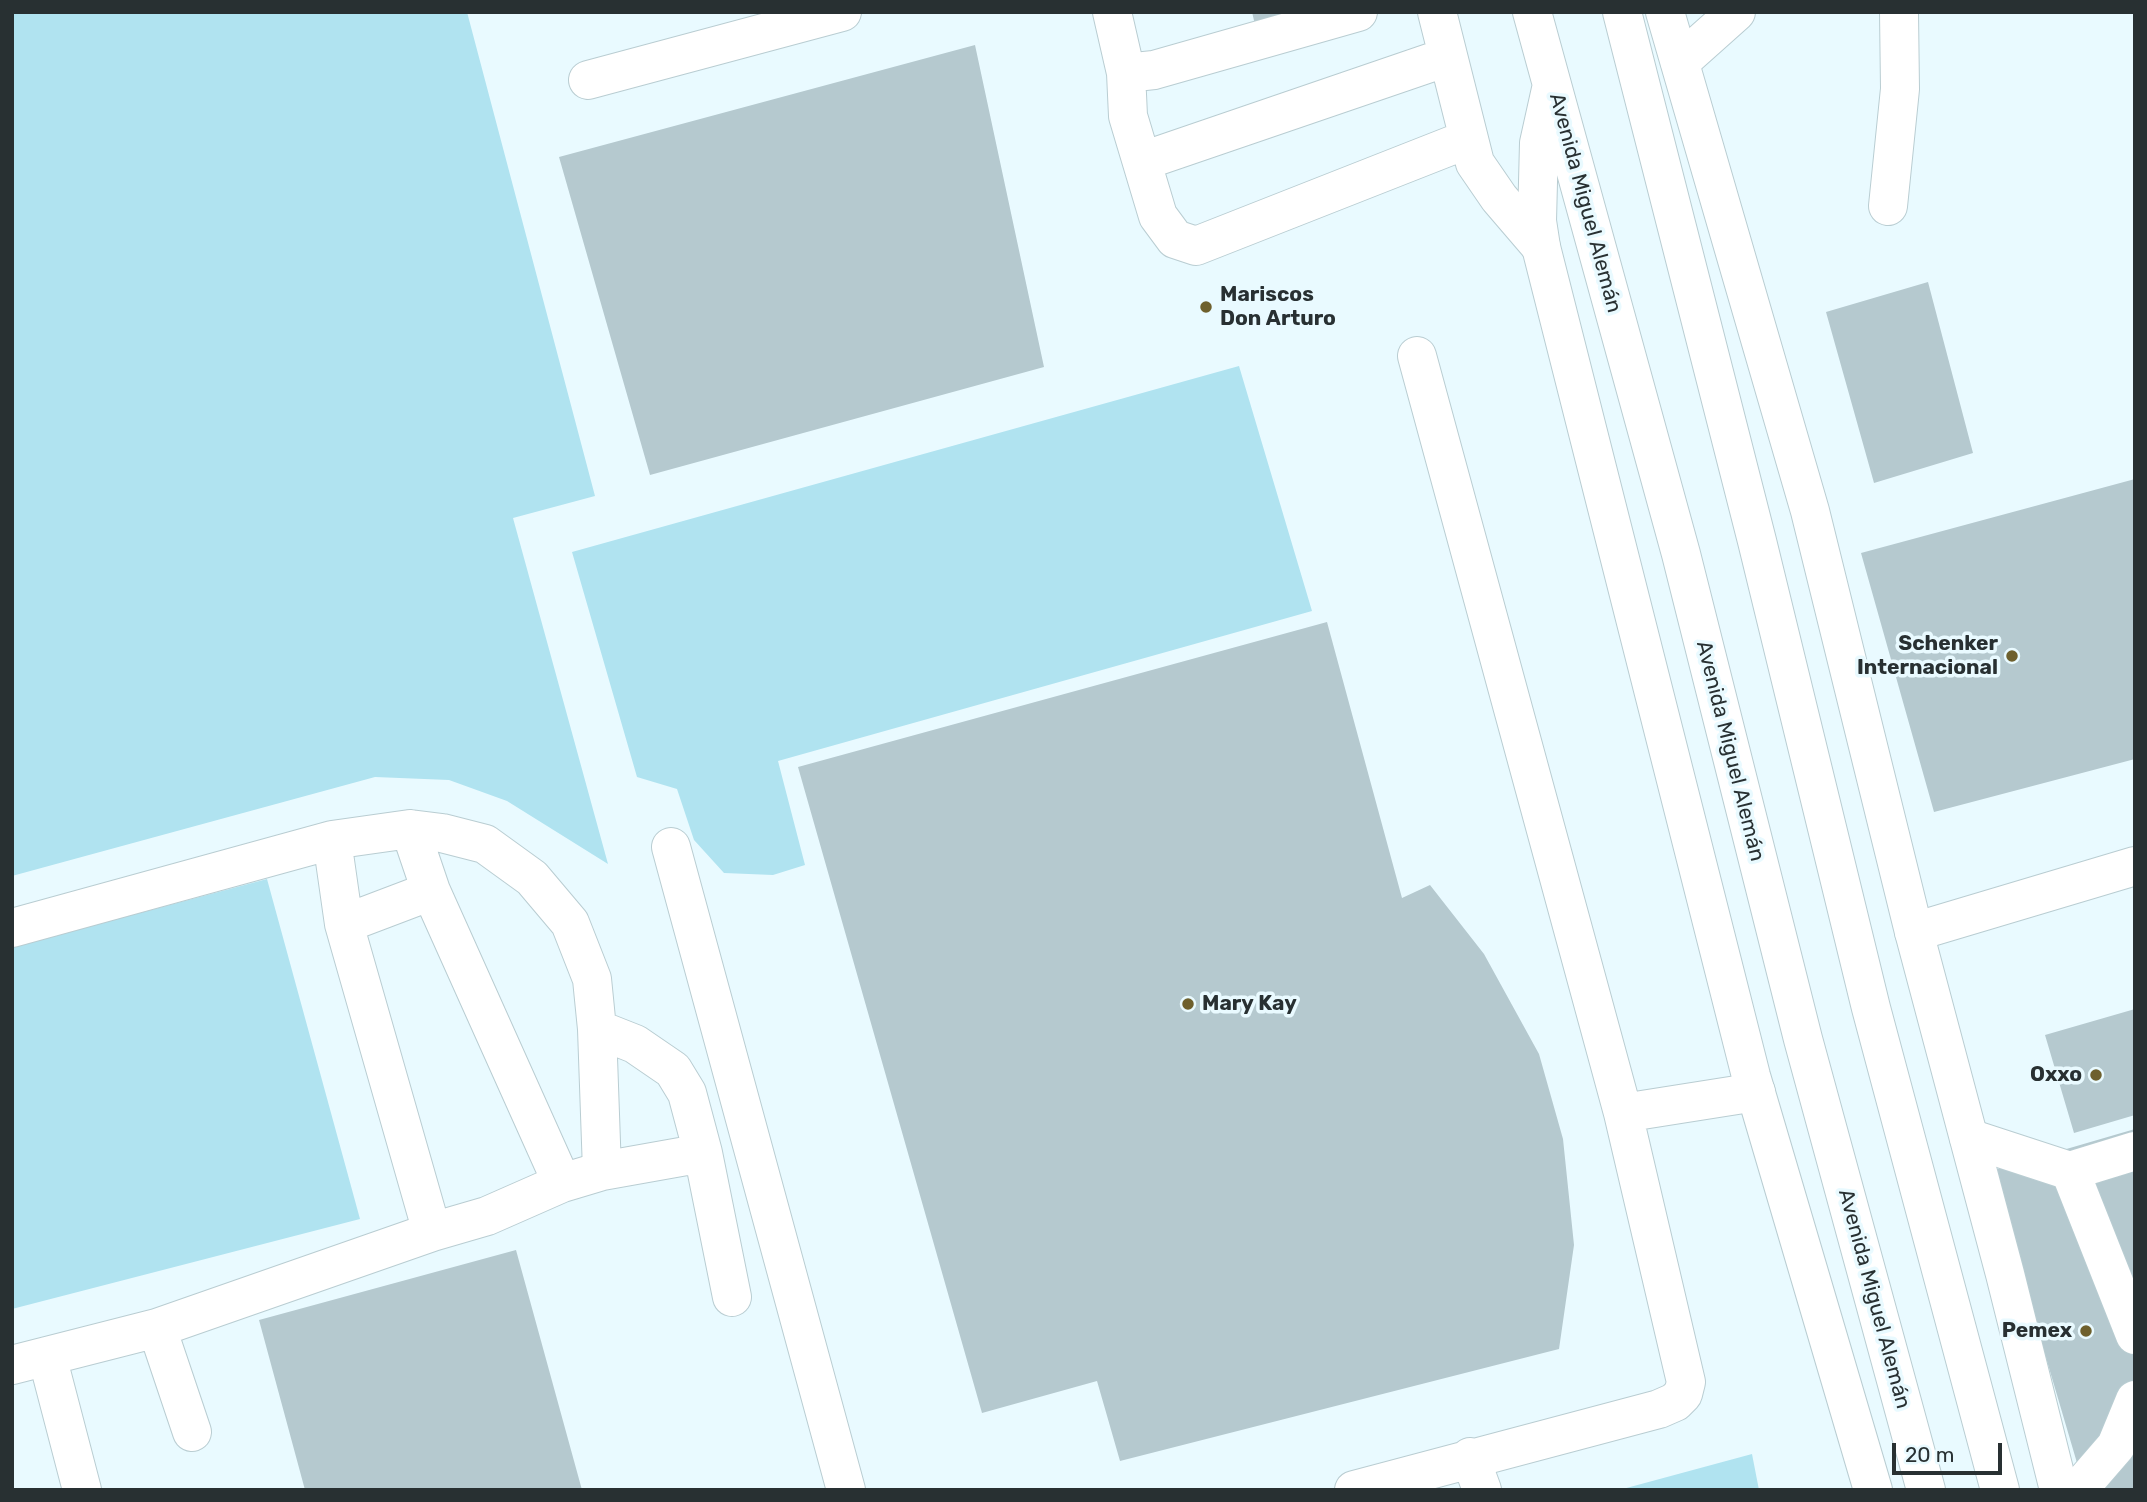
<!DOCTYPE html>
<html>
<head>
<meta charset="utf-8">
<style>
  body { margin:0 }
  #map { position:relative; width:2147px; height:1502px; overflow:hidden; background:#e9faff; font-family:Rubik,sans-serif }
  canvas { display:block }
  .frame { position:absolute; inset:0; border:14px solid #283032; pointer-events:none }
  .scale { position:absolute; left:1892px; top:1443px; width:110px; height:32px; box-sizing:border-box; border:4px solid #283032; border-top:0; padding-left:9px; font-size:21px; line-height:24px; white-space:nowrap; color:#283032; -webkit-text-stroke:5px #e9faff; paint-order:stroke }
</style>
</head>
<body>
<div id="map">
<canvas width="2147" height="1502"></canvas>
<div class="frame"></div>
<div class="scale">20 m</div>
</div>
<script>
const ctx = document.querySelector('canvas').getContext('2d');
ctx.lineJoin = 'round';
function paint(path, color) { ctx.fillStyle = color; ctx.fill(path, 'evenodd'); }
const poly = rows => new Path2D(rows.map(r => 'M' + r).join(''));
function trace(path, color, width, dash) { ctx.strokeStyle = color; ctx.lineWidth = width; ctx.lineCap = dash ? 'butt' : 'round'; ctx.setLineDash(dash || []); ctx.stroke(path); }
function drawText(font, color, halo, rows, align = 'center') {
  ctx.font = font + ' Rubik,sans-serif'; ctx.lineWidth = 7; ctx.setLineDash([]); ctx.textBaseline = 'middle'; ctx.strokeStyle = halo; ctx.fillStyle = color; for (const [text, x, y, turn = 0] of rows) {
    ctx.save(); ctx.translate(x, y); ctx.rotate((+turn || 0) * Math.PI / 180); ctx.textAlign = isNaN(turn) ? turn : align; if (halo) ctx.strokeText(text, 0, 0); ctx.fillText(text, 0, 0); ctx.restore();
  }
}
paint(poly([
  [18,12,467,12,595,496,513,518,608,864,507,801,449,780,375,777,12,876,12,15],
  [1239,366,1312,611,778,761,805,865,773,875,724,873,694,840,677,789,637,777,572,552],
  [267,879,360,1219,12,1309,12,947],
  [1752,1454,1759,1490,1619,1490]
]), '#b0e3f0');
paint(poly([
  [1252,12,1309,12,1256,29],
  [975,45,1044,367,650,475,559,157],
  [1928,282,1973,453,1874,483,1826,312],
  [2135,479,2135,759,1934,812,1861,553],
  [1327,622,1402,898,1430,885,1484,954,1539,1054,1563,1139,1574,1245,1559,1349,1120,1461,1097,1381,982,1413,798,767],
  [2135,1009,2135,1115,2074,1133,2045,1035],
  [2135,1129,2135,1490,2085,1490,1991,1171],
  [516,1250,582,1490,305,1490,259,1320]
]), '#b5c9cf');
const minor = poly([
  [1112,12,1126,73],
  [1358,12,1154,70,1126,73,1128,116,1158,216,1175,239,1196,246,1468,139],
  [1437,12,1475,163,1499,198,1541,247],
  [1680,62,1736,12],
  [588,80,842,12],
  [1143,161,1447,57],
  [1888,206,1900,89,1899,12],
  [410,829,431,891,562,1183],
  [332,840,344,924,432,1232],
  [671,847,846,1490],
  [344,924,431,891],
  [12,928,332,840,410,829,442,833,485,844,532,878,570,923,592,979,597,1029,602,1171,562,1183,487,1216,432,1232,157,1328,12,1365],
  [1914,932,2135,866],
  [597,1029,635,1044,673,1070,687,1093,703,1153],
  [1623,1113,1756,1092],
  [1969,1138,2070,1171,2135,1335],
  [602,1171,703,1153,732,1297],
  [2070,1171,2135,1151],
  [157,1328,192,1432],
  [47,1356,82,1490],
  [1470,1457,1482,1490],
  [1354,1490,1659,1409,1675,1402,1683,1394,1686,1382,1623,1113,1417,356],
  [2078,1490,2116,1446,2135,1400]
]);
const highway = poly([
  [1532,12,1681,554,1803,1039,1926,1490],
  [1622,12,1757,541,1871,1008,2000,1490],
  [1665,12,1810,511,1914,932,2005,1274,2059,1490],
  [1551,89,1539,143,1537,221,1541,247,1751,1076,1873,1490]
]);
trace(minor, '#b9cdd2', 40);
trace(highway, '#b9cdd2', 40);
trace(minor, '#fff', 38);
trace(highway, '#fff', 38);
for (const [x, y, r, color] of [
  [1206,307,7,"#6e602d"],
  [2012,656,7,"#6e602d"],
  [1188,1004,7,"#6e602d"],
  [2096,1075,7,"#6e602d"],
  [2086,1331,7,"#6e602d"]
]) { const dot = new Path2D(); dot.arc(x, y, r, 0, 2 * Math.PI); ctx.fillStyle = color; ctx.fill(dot); trace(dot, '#e9faff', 2.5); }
drawText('21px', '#283032', '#e9faff', [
  ["Avenida Miguel Alemán",1585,203,75],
  ["Avenida Miguel Alemán",1730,751,76],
  ["Avenida Miguel Alemán",1874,1299,75]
]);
drawText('bold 21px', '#283032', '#e9faff', [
  ["Mariscos",1220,295,"left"],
  ["Don Arturo",1220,319,"left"],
  ["Schenker",1998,644],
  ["Internacional",1998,668],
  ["Mary Kay",1202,1004,"left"],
  ["Oxxo",2082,1075],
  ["Pemex",2072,1331]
], 'right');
</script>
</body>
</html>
